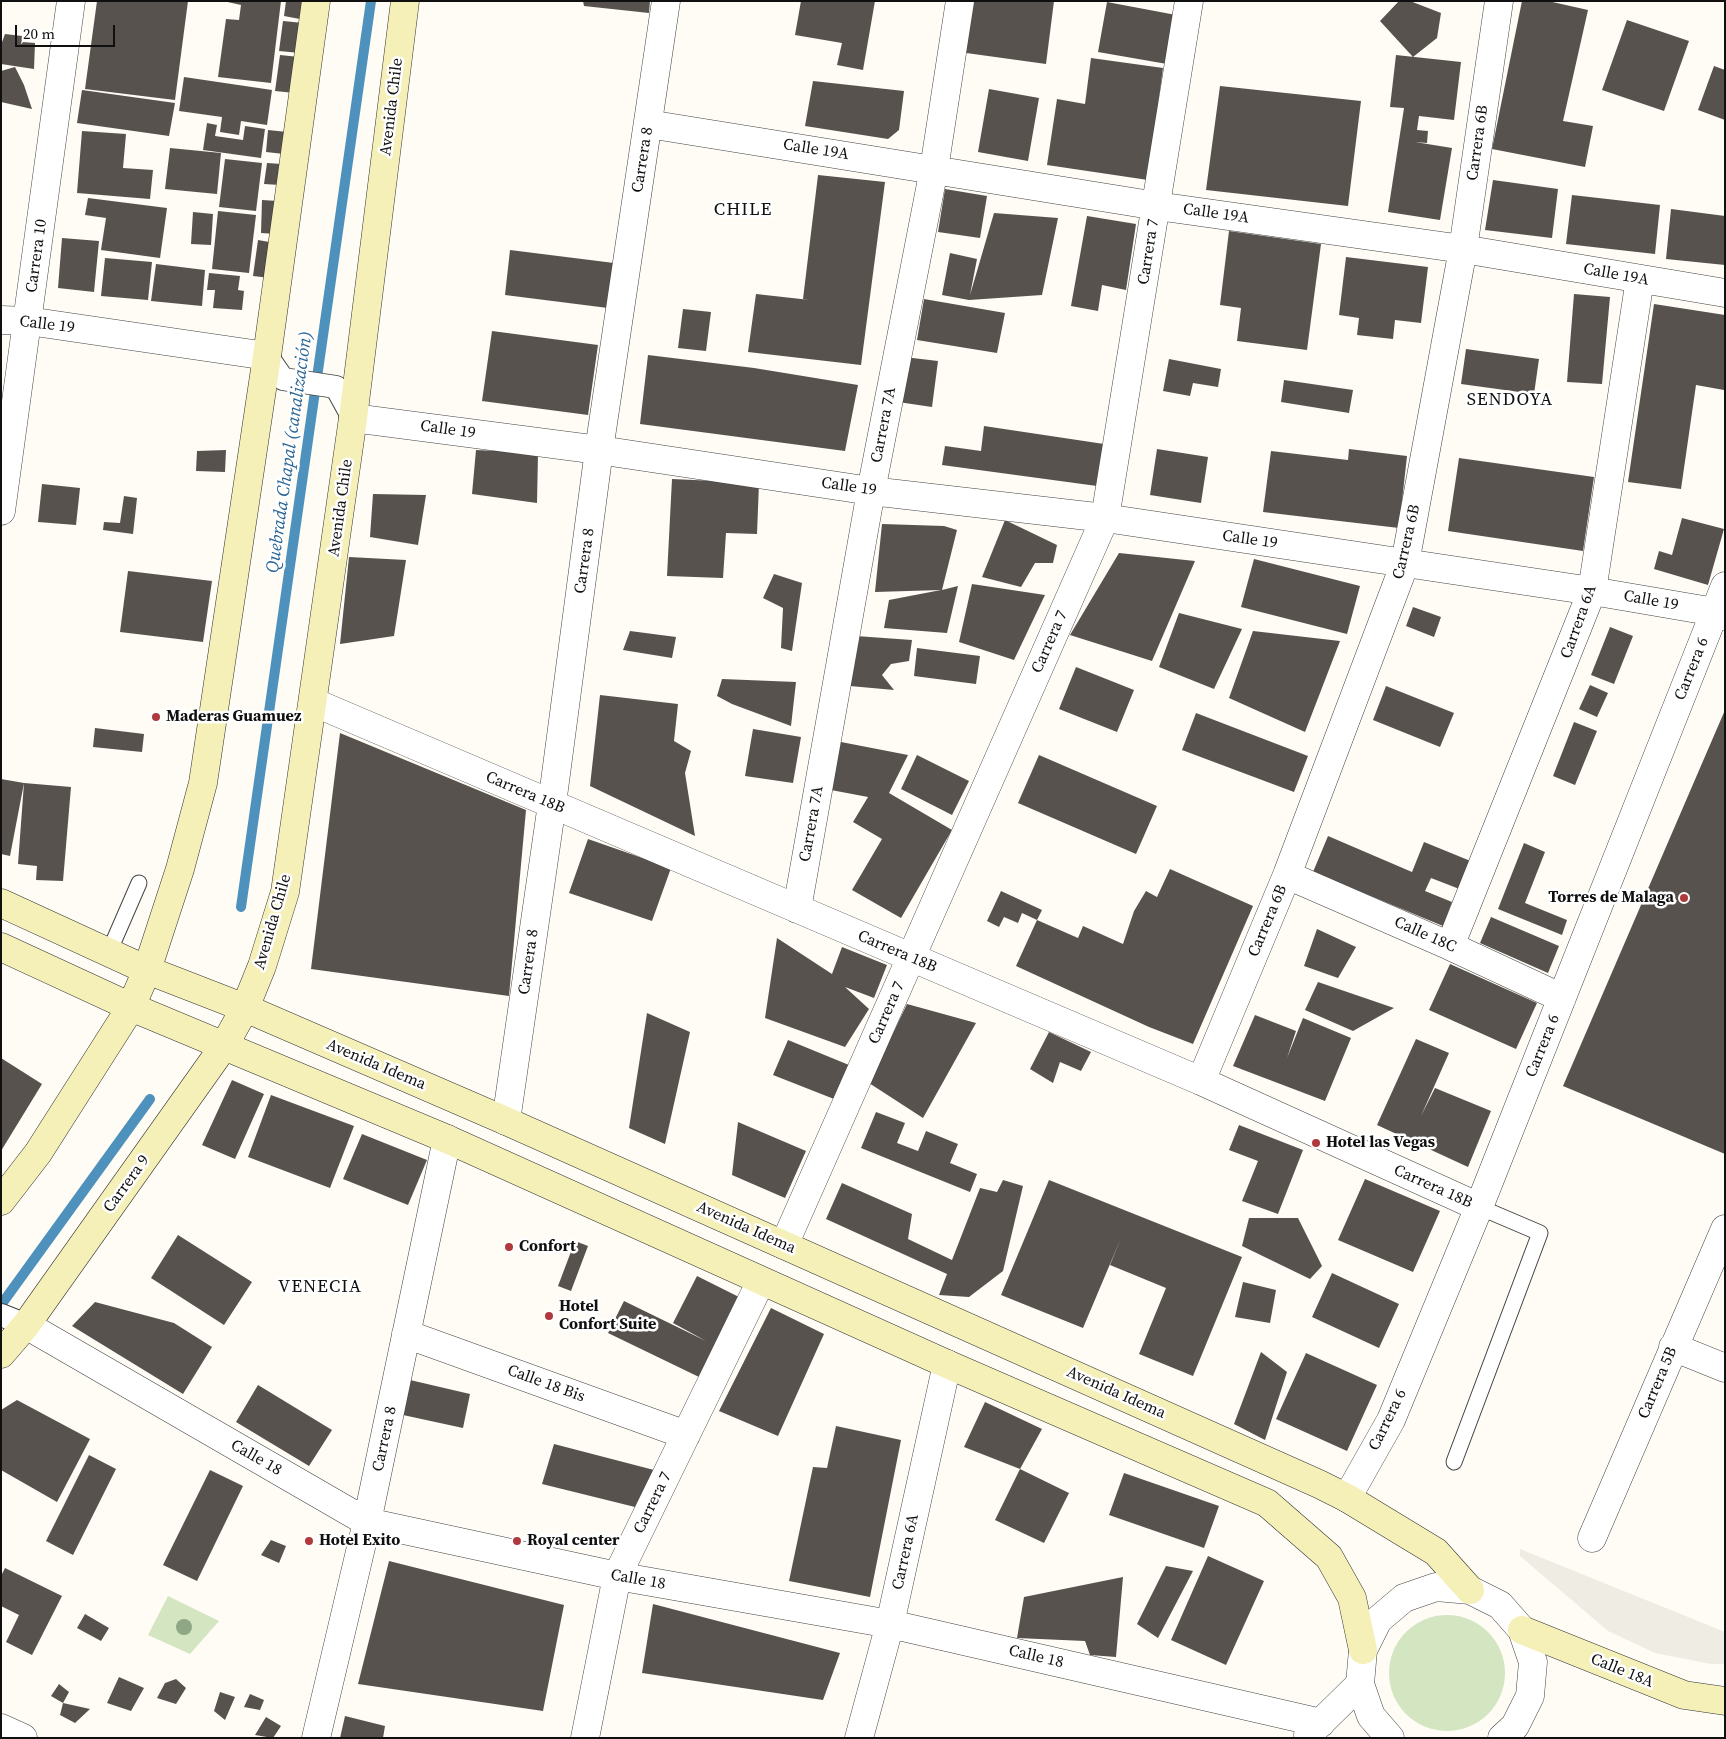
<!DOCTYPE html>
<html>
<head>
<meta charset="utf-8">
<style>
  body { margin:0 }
  #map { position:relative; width:1726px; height:1739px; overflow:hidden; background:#fefcf5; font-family:"Source Serif 4",serif }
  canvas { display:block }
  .frame { position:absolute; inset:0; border:2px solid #101010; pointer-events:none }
  .scale { position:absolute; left:15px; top:25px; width:100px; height:22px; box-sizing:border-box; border:2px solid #101010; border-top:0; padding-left:6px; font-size:15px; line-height:18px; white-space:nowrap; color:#101010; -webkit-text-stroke:4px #fff; paint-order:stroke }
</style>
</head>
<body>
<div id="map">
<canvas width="1726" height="1739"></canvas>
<div class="frame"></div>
<div class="scale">20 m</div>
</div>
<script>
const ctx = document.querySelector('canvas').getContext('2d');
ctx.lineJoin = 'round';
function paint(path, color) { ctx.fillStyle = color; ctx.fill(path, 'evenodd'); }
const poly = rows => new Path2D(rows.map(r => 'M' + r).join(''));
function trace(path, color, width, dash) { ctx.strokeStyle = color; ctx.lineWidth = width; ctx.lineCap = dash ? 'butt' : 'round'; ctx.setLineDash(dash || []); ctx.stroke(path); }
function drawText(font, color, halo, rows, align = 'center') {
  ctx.font = font + ' "Source Serif 4",serif'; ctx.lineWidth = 5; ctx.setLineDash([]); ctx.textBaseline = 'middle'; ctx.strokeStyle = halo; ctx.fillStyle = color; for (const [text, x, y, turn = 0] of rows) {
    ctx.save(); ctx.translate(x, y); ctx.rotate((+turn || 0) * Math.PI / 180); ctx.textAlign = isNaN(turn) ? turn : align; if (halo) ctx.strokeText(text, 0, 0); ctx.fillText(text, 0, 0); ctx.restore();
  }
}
paint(poly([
  [168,1596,219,1621,190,1654,148,1635],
  '1389 1673a58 58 0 1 1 116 0a58 58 0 1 1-116 0Z'
]), '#d4e5c2');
paint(poly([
  [1520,1549,1725,1632,1725,1664,1711,1664,1655,1653,1608,1631,1520,1556]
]), '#efece3');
trace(poly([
  [241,907,371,1],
  [1,1305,150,1099]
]), '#4f91bd', 10);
paint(poly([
  [97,1,188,1,175,100,85,89],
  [223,1,281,1,271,83,218,77,226,19,239,20,241,5],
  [286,1,308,1,305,20,284,16],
  [583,1,650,1,649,13,584,6],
  [801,1,875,1,863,70,837,65,842,43,795,35],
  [966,1,1054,1,1046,64,959,52],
  [1399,1,1410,1,1441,13,1437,38,1413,57,1380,21],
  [1522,1,1548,1,1588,10,1563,121,1593,126,1585,167,1492,149],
  [1107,2,1176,15,1167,64,1098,52],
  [1627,20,1689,41,1664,111,1602,90],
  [283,21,303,23,300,53,279,51],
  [5,34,22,36,22,42,35,43,34,69,1,64,1,45],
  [280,55,299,57,295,93,275,91],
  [1396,55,1461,62,1454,120,1419,116,1417,130,1428,131,1427,143,1415,142,1452,148,1440,220,1388,212,1404,108,1390,107],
  [1091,58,1163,68,1148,180,1047,165,1057,99,1085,104],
  [1714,66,1725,70,1725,120,1698,110],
  [15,67,24,85,32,109,1,102,1,71],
  [184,77,272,90,267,125,241,121,239,135,220,132,222,117,179,111],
  [813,81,904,91,899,130,888,139,805,126],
  [1220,86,1361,101,1348,206,1206,190],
  [989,89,1039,98,1028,161,978,152],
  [82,90,175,103,169,136,77,123],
  [207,123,217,125,215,136,243,140,245,126,265,129,261,158,203,150],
  [268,130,287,132,284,154,266,152],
  [82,131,126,134,123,168,153,170,150,199,77,193],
  [170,148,221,153,217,194,165,189],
  [225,159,262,163,256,211,219,207],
  [267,163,282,164,280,185,264,184],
  [818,175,885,182,861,365,748,352,756,294,810,300,803,299],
  [1493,180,1558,189,1552,238,1485,230],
  [945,189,987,196,980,238,938,232],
  [1572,195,1660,205,1655,254,1566,244],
  [88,198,167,208,160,258,101,250,106,218,85,215],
  [262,200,278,201,276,234,261,233],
  [1671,209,1725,216,1725,265,1666,259],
  [218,211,256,215,249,273,212,269],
  [193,212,213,214,211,245,191,244],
  [994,213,1058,218,1042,295,969,300,942,295,950,253,977,259,970,295],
  [1087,216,1136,224,1126,290,1102,285,1098,311,1071,306],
  [1229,231,1321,244,1307,350,1237,341,1241,308,1220,305],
  [62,238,99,241,94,292,58,288],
  [258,240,275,243,270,278,253,276],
  [510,250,614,263,608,308,505,295],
  [1346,257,1428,267,1421,323,1395,320,1393,339,1357,335,1359,318,1339,315],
  [105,258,152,262,148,300,101,296],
  [156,264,205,270,202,306,151,301],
  [209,273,240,276,238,290,244,291,242,310,213,308,215,290,207,290],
  [1574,294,1610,297,1602,384,1567,382],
  [924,299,1005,313,997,353,917,340],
  [1654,304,1725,315,1724,390,1696,385,1681,489,1628,482],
  [683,309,711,312,706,351,678,348],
  [492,331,598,345,588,415,482,401],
  [1466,349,1539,359,1534,394,1461,384],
  [648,355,754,368,858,385,845,451,640,424],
  [904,357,938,361,932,407,898,402],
  [1169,359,1221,369,1218,387,1193,383,1190,396,1163,391],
  [1284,380,1353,390,1349,413,1281,402],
  [984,426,1104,444,1097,486,942,465,945,446,981,451],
  [1157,449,1208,457,1201,503,1150,495],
  [1349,449,1407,456,1399,528,1263,512,1271,451,1348,460],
  [226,450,225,472,196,471,197,451],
  [476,450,538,453,537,503,472,494],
  [1459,458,1594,477,1583,551,1448,531],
  [672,479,759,483,757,534,726,533,723,578,667,576],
  [42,484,80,488,76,525,38,522],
  [373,494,426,495,418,545,370,537],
  [124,496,137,498,133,534,103,530,104,522,120,523],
  [1682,518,1724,529,1708,585,1654,569,1659,551,1672,555],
  [1005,520,1057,545,1053,563,1035,563,1021,587,982,577],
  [882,524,944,526,957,530,942,590,958,586,947,633,884,628,889,600,941,590,875,592],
  [1119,553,1195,561,1152,661,1070,635],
  [349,557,406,560,394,636,340,644],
  [1254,559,1360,586,1347,634,1241,607],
  [128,571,212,581,203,642,120,632],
  [774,574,802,583,792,651,781,648,783,608,763,598],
  [972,584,1045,595,1014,660,959,642],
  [1413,607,1441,617,1434,637,1406,626],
  [1179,613,1242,629,1214,689,1159,667],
  [1610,627,1633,636,1614,684,1591,675],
  [630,631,676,637,672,658,623,650],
  [1253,631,1340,641,1305,732,1229,698],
  [856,636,912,640,909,661,891,664,882,675,894,690,850,686],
  [917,648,980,656,976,684,914,676],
  [1076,667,1134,690,1117,732,1059,709],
  [722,679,796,682,791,726,732,704,717,696],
  [1590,685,1608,693,1597,717,1579,709],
  [1386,686,1454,713,1440,747,1373,720],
  [600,695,678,704,674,741,691,751,685,773,695,836,590,786],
  [1725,710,1725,1154,1563,1086],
  [1196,713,1308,756,1294,792,1182,750],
  [1574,722,1597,731,1575,785,1553,776],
  [95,728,144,734,142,752,93,747],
  [753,729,801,737,793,783,745,776],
  [340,733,526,810,509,996,311,969],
  [841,742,908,755,889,793,952,830,901,918,852,890,882,839,853,822,868,797,831,790],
  [917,755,969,781,952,815,901,789],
  [1039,755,1157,806,1136,854,1018,803],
  [1,779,24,783,71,787,63,881,36,880,37,866,18,864,24,783,10,856,1,854],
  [1328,836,1412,872,1424,842,1473,862,1462,890,1431,878,1425,891,1452,902,1443,926,1313,872],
  [588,839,671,868,652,921,569,893],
  [1524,843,1545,852,1525,903,1567,920,1562,935,1498,909],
  [1170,869,1253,906,1193,1044,1149,1027,1016,966,1037,920,1078,938,1083,926,1123,944,1134,911,1146,891,1157,897],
  [1001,891,1042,910,1037,920,1022,913,1018,923,1004,917,999,927,987,921],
  [1491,917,1559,946,1548,973,1480,943],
  [1317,929,1356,947,1338,978,1304,966],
  [777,938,832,974,842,947,887,965,874,998,845,987,869,1009,845,1047,765,1018],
  [1450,964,1537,1003,1516,1049,1429,1010],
  [1318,982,1394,1008,1353,1031,1305,1010],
  [907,1004,976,1023,923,1118,869,1083],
  [647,1013,690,1032,665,1144,629,1128],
  [1255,1015,1296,1031,1287,1058,1303,1018,1351,1038,1325,1101,1233,1066],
  [1049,1032,1091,1052,1081,1071,1060,1062,1053,1083,1030,1069],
  [1416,1039,1449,1053,1421,1116,1435,1088,1491,1111,1468,1167,1377,1125],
  [788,1040,849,1065,834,1099,773,1075],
  [1,1058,42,1084,1,1151],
  [232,1080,264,1094,235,1159,202,1145],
  [271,1095,354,1126,330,1188,248,1157],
  [876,1112,905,1123,897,1143,918,1151,926,1131,958,1144,950,1163,977,1174,970,1192,861,1148],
  [738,1122,806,1151,785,1198,732,1175],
  [1239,1125,1303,1150,1278,1214,1242,1201,1258,1161,1229,1150],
  [362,1134,427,1160,408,1205,343,1179],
  [1365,1179,1440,1211,1413,1272,1338,1240],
  [1003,1180,1023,1186,1003,1271,969,1297,939,1295,947,1274,826,1219,842,1183,912,1214,908,1239,952,1260,980,1188,997,1192],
  [1049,1180,1242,1257,1193,1376,1139,1354,1166,1288,1110,1265,1121,1238,1083,1328,1001,1295],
  [1249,1218,1298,1218,1322,1266,1310,1279,1242,1246],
  [178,1235,252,1282,224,1325,151,1278],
  [575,1241,588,1246,571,1291,558,1286],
  [1332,1273,1399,1304,1379,1348,1312,1317],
  [697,1276,741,1298,699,1377,608,1333,624,1301,706,1341,673,1323],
  [1243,1282,1276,1290,1270,1323,1235,1317],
  [95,1302,174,1323,212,1347,183,1394,72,1326],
  [771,1308,824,1334,778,1436,719,1411],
  [1261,1352,1287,1372,1265,1440,1234,1424],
  [1306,1353,1377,1385,1347,1451,1276,1419],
  [410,1380,470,1394,463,1428,403,1415],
  [258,1385,332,1430,309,1466,236,1422],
  [17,1400,90,1439,57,1502,1,1470,1,1410],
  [985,1402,1042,1429,1020,1469,1069,1493,1044,1543,995,1520,1020,1469,964,1447],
  [836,1426,901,1440,870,1597,789,1581,813,1467,827,1468],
  [554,1444,654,1470,635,1507,542,1484],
  [89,1455,116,1469,73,1555,46,1541],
  [210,1470,243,1486,197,1581,163,1565],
  [1124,1473,1219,1506,1204,1548,1109,1515],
  [271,1540,286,1546,279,1563,261,1555],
  [1208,1556,1264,1581,1226,1665,1171,1640],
  [389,1561,564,1605,543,1711,358,1684],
  [1166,1566,1193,1571,1158,1638,1137,1624],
  [5,1568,62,1596,32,1655,6,1642,19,1615,1,1606,1,1576],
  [1123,1577,1116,1657,1090,1655,1085,1641,1017,1638,1024,1597],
  [653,1604,840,1653,823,1700,642,1673],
  [85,1614,109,1628,101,1641,77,1628],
  [119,1677,144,1688,131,1711,107,1703],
  [176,1679,186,1688,176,1704,157,1698,165,1683],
  [59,1684,69,1692,63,1703,51,1696],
  [220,1692,235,1697,225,1720,214,1711],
  [250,1694,264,1700,260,1710,244,1707],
  [63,1703,90,1709,75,1723,60,1715],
  [345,1716,385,1726,383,1738,340,1738],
  [266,1717,281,1726,273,1738,255,1735]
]), '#58524e');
const service = poly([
  [109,952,139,883],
  [1454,1462,1540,1233,1479,1207]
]);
const pedestrian = poly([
  [267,356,283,379,336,387,353,418],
  [1,1315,26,1325]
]);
const minor = poly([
  [648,124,1157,206,1463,249,1725,293],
  [1,320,28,321,267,356],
  [353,418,599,450,871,491,1105,518,1592,591,1715,612,1725,616],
  [1,511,71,1],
  [313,702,1201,1081,1479,1207],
  [1287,875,1450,946,1562,998],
  [797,909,871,491,934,169,960,1],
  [1450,946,1592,591,1640,279],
  [1201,1081,1287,875,1405,563,1463,249,1499,1],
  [506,1121,552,804,599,450,666,1],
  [784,1245,1105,518,1189,1],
  [26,1325,367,1522,617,1576,890,1624,1321,1723],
  [406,1334,686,1435],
  [1673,1347,1725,1368],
  [1347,1498,1391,1420,1479,1207,1725,586],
  [1592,1538,1725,1229],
  [1,1728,23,1738],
  [1308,1735,1360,1684],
  [316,1738,367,1522,447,1139],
  [585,1738,617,1576,761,1281],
  [859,1738,890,1624,947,1364]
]);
const tertiary = poly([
  [1390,1738,1371,1716,1360,1684,1363,1650,1378,1620,1404,1598,1436,1587,1470,1590,1500,1605,1522,1630,1533,1662,1530,1696,1515,1726,1502,1738]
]);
const secondary = poly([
  [1,903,147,970,245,1008,506,1121,1319,1484,1347,1498,1436,1552,1470,1590],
  [1,947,131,1007,447,1139,947,1364,1267,1503,1329,1557,1352,1598,1363,1650],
  [1,1201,38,1153,131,1007,147,970,180,869,203,783,267,356,316,1],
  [1,1354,26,1325,224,1046,245,1008,262,966,285,892,353,418,405,1],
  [1522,1630,1684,1695,1725,1701]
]);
trace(service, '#434343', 17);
trace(pedestrian, '#434343', 24);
trace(minor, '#434343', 29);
trace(tertiary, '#434343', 29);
trace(secondary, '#323232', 29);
trace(service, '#fff', 15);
trace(pedestrian, '#fff', 22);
trace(minor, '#fff', 28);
trace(tertiary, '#fff', 28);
trace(secondary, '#f5efb8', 28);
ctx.fillStyle = '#8fa784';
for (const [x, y] of [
  [184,1627]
]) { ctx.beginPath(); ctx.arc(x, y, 8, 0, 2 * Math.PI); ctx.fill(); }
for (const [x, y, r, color] of [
  [156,717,5,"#b0393e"],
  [1684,898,5,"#b0393e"],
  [1316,1143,5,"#b0393e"],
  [509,1247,5,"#b0393e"],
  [549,1316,5,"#b0393e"],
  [309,1541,5,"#b0393e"],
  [517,1541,5,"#b0393e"]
]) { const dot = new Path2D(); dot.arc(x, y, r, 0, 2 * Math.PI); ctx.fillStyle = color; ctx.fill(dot); trace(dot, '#fff', 2); }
drawText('16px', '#101010', '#fff', [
  ["Avenida Chile",392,107,-83],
  ["Carrera 6B",1478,143,-82],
  ["Calle 19A",816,150,9],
  ["Carrera 8",643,160,-81],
  ["Calle 19A",1216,214,8],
  ["Carrera 7",1149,252,-81],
  ["Carrera 10",37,256,-82],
  ["Calle 19A",1616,275,10],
  ["Calle 19",47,325,7],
  ["Carrera 7A",884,425,-79],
  ["Calle 19",448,430,8],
  ["Calle 19",849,487,8],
  ["Avenida Chile",341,508,-82],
  ["Calle 19",1250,540,8],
  ["Carrera 6B",1407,542,-77],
  ["Carrera 8",585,561,-82],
  ["Calle 19",1651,601,10],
  ["Carrera 6A",1579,622,-70],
  ["Carrera 7",1050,642,-66],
  ["Carrera 6",1692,669,-68],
  ["Carrera 18B",525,793,23],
  ["Carrera 7A",812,824,-80],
  ["Carrera 6B",1268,921,-67],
  ["Avenida Chile",273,922,-74],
  ["Calle 18C",1425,935,24],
  ["Carrera 18B",897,952,23],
  ["Carrera 8",529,962,-82],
  ["Carrera 7",887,1013,-66],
  ["Carrera 6",1543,1046,-68],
  ["Avenida Idema",376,1065,23],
  ["Carrera 9",127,1184,-54],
  ["Carrera 18B",1433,1187,24],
  ["Avenida Idema",746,1228,24],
  ["Carrera 5B",1658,1383,-67],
  ["Calle 18 Bis",546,1384,20],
  ["Avenida Idema",1116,1393,24],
  ["Carrera 6",1388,1420,-64],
  ["Carrera 8",385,1439,-78],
  ["Calle 18",256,1458,30],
  ["Carrera 7",653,1503,-64],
  ["Carrera 6A",906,1552,-78],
  ["Calle 18",638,1580,10],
  ["Calle 18",1036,1657,13],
  ["Calle 18A",1622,1671,22]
]);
drawText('bold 16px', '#101010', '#fff', [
  ["Maderas Guamuez",166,717],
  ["Torres de Malaga",1674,898,"right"],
  ["Hotel las Vegas",1326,1143],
  ["Confort",519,1247],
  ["Hotel",559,1307],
  ["Confort Suite",559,1325],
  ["Hotel Exito",319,1541],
  ["Royal center",527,1541]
], 'left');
ctx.letterSpacing = '1px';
drawText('18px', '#101010', '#fff', [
  ["CHILE",743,210],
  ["SENDOYA",1510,400],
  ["VENECIA",320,1287]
]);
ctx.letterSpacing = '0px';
drawText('italic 18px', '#286594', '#fff', [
  ["Quebrada Chapal (canalización)",290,452,-82]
]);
</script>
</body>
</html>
